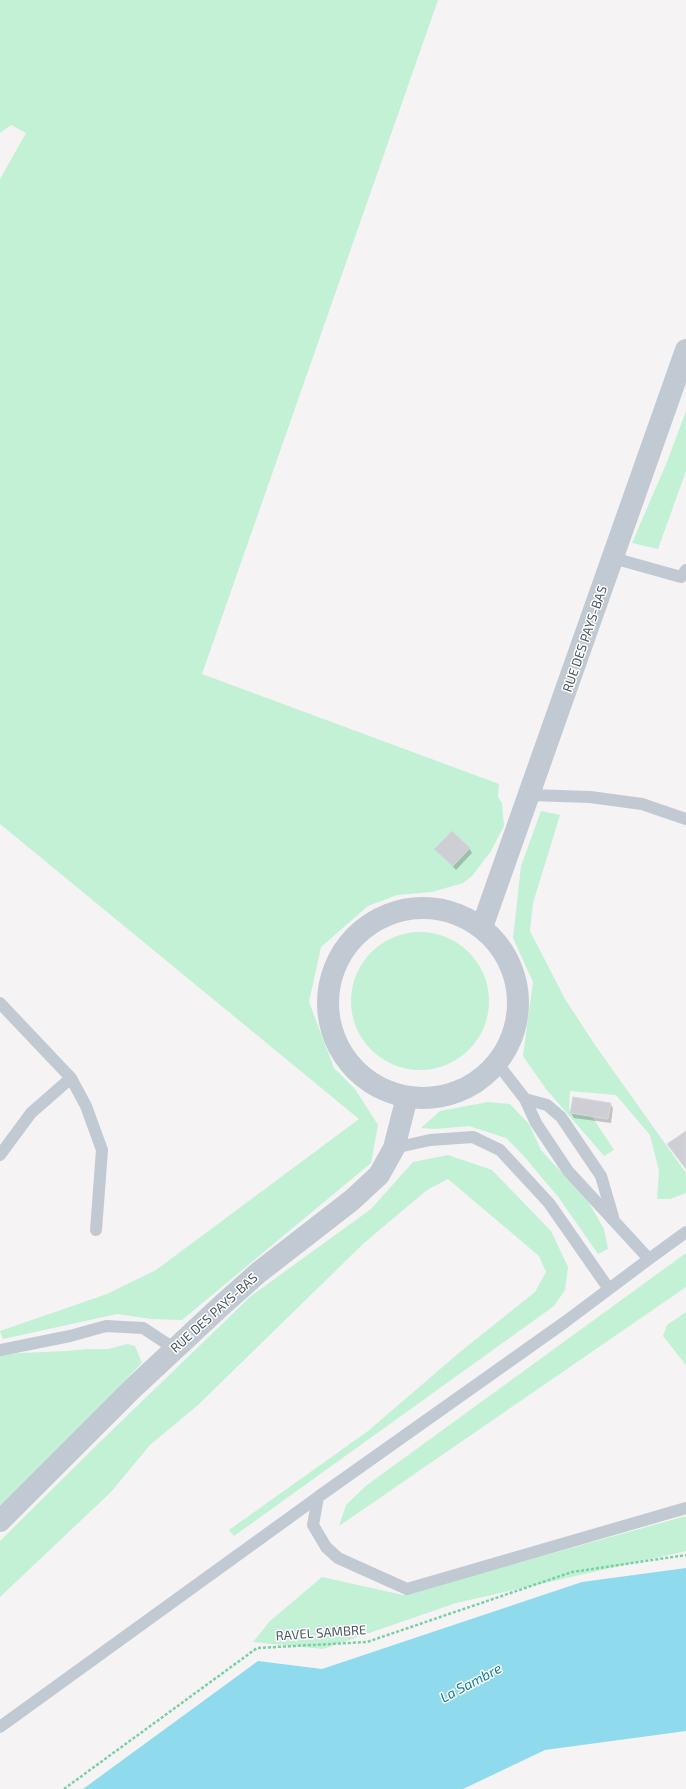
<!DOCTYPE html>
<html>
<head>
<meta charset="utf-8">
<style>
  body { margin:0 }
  canvas { display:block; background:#f5f3f3 }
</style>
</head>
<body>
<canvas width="686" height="1789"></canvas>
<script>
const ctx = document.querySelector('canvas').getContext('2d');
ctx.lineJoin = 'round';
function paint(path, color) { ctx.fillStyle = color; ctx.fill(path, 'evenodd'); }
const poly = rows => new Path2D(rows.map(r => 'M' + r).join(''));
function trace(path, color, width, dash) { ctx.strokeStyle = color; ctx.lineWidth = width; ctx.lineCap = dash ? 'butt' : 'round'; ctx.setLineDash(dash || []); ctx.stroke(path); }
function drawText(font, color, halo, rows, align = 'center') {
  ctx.font = font + ' "Exo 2",sans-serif'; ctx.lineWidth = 3; ctx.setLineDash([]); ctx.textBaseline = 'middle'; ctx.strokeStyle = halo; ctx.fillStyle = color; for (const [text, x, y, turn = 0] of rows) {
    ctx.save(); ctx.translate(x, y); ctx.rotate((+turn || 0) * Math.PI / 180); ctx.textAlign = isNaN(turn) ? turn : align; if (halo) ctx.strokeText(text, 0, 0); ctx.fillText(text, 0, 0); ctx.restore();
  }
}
paint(poly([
  [0,0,438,0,202,674,499,784,498,797,502,803,504,826,491,851,472,876,463,883,432,892,397,895,368,906,321,947,309,1002,334,1068,355,1089,378,1125,371,1163,182,1320,151,1319,117,1314,3,1339,0,1331,107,1294,156,1270,359,1119,0,824,0,179,26,133,11,125,0,133],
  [686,411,686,471,658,549,632,543,667,462],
  [541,811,560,815,533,903,530,931,565,999,595,1045,686,1173,686,1193,670,1199,657,1199,659,1171,650,1135,616,1095,570,1091,569,1111,591,1115,614,1150,604,1156,546,1089,523,1056,533,982,513,938,521,866],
  '351 1001a69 69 0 1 1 138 0a69 69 0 1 1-138 0Z',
  [488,1102,510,1104,529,1124,541,1150,589,1203,604,1229,608,1249,598,1254,559,1198,522,1154,506,1138,469,1126,435,1129,421,1128,440,1111],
  [448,1155,492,1170,551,1231,568,1267,565,1290,554,1306,234,1536,229,1530,368,1431,460,1352,535,1292,546,1272,539,1256,448,1179,427,1190,364,1243,198,1405,150,1445,111,1492,0,1597,0,1541,103,1439,251,1296,371,1209,413,1162],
  [686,1253,686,1287,339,1526,346,1505,367,1485],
  [686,1312,686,1365,663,1336,667,1325],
  [127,1344,135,1346,142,1363,0,1505,0,1354,66,1351,88,1349,108,1349],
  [686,1516,686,1551,456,1603,323,1649,253,1642,270,1621,322,1577,403,1595]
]), '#c3f1d5');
paint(poly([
  [686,1568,686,1731,545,1750,463,1789,83,1789,258,1661,322,1669,582,1582]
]), '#90daee');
paint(poly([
  [469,848,472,853,456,870,436,849],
  [610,1103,613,1108,611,1123,574,1118,571,1113]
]), '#0003');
const building = poly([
  [452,831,470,848,453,866,434,849,452,831],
  [573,1097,611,1103,608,1119,570,1113,573,1097],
  [686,1131,686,1169,667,1144,686,1131]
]);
paint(building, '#cdcfd5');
trace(building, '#d7d9de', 1);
trace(poly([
  [64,1789,257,1648,367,1642,572,1572,686,1555]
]), '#7ad0a6', 2.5, [3, 2]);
trace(poly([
  [613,558,681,577,686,570],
  [530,795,590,797,642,804,686,819],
  [0,1003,71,1078,31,1113,0,1155],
  [497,1063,525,1099,536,1123,568,1171,649,1259,565,1322,318,1497,313,1525,326,1547,338,1558,407,1589,686,1508],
  [71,1078,86,1106,102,1150,96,1230],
  [525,1099,547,1105,561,1117,601,1176,613,1217],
  [394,1148,430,1140,473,1137,500,1150,549,1203,609,1289],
  [649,1259,686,1232],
  [0,1350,70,1336,106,1326,143,1328,175,1349],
  [0,1727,318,1497]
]), '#c1cad2', 12);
trace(poly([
  '328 1003a95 95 0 1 1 190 0a95 95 0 1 1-190 0Z',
  [482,927,686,350],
  [0,1521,131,1390,222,1305,258,1273,352,1200,379,1175,394,1148,407,1097]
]), '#c1cad2', 22);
drawText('13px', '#4a5661', '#fff', [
  ["RUE DES PAYS-BAS",585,639,-71],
  ["RUE DES PAYS-BAS",214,1313,-42],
  ["RAVEL SAMBRE",321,1633,-4]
]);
drawText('italic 14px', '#0c7c9b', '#fff', [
  ["La Sambre",471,1683,-28]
]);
</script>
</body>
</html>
